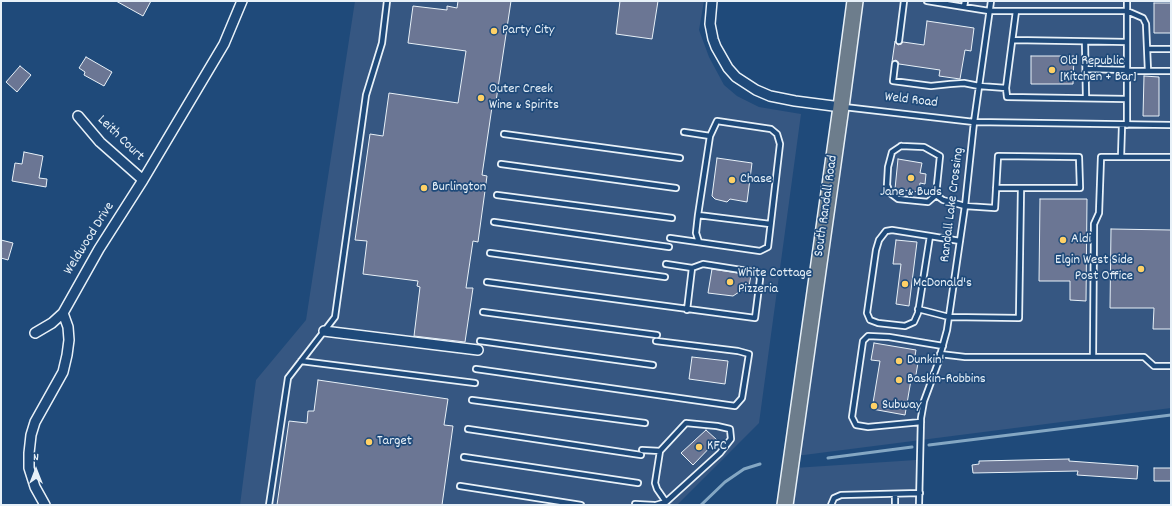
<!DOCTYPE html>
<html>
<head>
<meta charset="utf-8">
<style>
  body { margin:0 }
  #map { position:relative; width:1172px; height:506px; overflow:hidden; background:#1f4a7a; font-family:Dekko,sans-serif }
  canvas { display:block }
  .frame { position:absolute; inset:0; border:2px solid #e8f1f8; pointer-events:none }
  .north { position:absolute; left:16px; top:450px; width:40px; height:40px; -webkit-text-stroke:3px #1f4a7a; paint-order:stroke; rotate:0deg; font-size:11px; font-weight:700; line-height:16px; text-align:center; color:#e8f1f8 }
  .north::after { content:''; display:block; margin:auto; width:14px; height:18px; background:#e8f1f8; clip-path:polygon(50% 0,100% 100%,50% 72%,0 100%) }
</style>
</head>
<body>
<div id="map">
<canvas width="1172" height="506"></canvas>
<div class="frame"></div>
<div class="north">N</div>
</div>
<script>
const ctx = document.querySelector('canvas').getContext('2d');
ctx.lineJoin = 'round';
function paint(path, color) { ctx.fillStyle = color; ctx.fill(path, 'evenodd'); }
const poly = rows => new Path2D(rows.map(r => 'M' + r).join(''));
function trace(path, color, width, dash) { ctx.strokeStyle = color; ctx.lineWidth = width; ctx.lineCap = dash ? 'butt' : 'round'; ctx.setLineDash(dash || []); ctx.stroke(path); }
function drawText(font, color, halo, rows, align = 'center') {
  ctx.font = font + ' Dekko,sans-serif'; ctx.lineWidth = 3.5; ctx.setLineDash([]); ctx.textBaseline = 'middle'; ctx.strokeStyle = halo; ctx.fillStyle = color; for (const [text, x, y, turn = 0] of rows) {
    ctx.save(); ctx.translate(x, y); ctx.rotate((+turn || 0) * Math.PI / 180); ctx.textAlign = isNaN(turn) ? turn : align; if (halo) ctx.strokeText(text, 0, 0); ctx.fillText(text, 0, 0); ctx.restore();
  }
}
paint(poly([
  [355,1,704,1,699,30,709,57,724,85,737,96,759,107,801,114,759,423,677,505,240,505,256,380,306,320],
  [858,1,1171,1,1171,408,796,456],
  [916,460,916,505,789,505,794,468]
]), '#365782');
trace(poly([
  [929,445,1171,415],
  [828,458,912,447],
  [701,505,725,482,744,469,760,464]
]), '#84a7c3', 3);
const building = poly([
  [116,1,151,1,143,16,116,1],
  [458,1,511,1,495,108,492,107,482,175,487,176,478,242,473,241,466,288,473,288,465,342,414,336,420,287,417,286,418,281,363,274,367,241,355,240,370,134,383,136,389,93,458,103,466,51,408,43,413,6,447,10,447,6,457,8,458,1],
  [620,1,658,1,652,39,616,34,620,1],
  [1154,3,1171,3,1171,33,1154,33,1154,3],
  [927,21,974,28,971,51,965,50,960,79,939,76,940,70,899,64,898,62,896,60,892,62,895,41,898,45,901,44,903,42,924,45,927,21],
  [1031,56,1074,56,1073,84,1031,84,1031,56],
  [86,57,112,72,104,86,84,75,85,72,79,68,86,57],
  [20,66,31,75,17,92,6,82,20,66],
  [1144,76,1159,77,1159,116,1143,116,1144,76],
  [24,152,43,156,39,178,47,179,46,187,12,181,15,163,22,164,24,152],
  [717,158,752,163,747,202,730,199,727,202,715,199,712,196,717,158],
  [898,159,922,163,920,173,926,174,925,184,920,183,919,192,895,189,898,159],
  [1040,199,1087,199,1086,301,1070,300,1070,281,1039,281,1040,199],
  [1111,229,1171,230,1171,329,1153,329,1154,308,1110,308,1111,229],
  [1,240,13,243,8,260,1,258,1,240],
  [896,240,917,242,909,306,896,304,901,264,893,264,896,240],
  [712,269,751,275,748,292,742,290,733,296,708,293,712,269],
  [874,343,916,350,914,362,918,363,915,380,911,380,905,415,872,409,880,361,871,360,874,343],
  [692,357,728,361,725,384,689,379,692,357],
  [318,380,448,399,444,425,453,426,442,505,277,505,289,421,307,423,308,411,314,411,318,380],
  [706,430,717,440,693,465,681,453,706,430],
  [1069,459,1069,461,1138,466,1137,479,1077,475,1078,471,973,473,972,465,979,464,979,461,1069,459],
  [1154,468,1171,468,1171,481,1154,481,1154,468]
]);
paint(building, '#6b7694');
trace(building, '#e8f1f8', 1);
const service = poly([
  [964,7,965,1],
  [1016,11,1127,11,1143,18,1146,24,1148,71],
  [1013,40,1127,42],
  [899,41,904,1],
  [1085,42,1086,98],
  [1148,49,1171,49],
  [895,64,893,81,931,86,950,84,964,83,979,86,1006,88,1016,11,989,11,927,1],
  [1086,69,1127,70],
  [1127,71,1171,71],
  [1006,88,1007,97,1127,99],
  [844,107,974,122,1171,125],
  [1122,125,1121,157,1171,157],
  [1127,125,1127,1],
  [504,134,680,158],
  [901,146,924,147,940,156,936,195,928,202,898,199,890,193,887,185,888,167,892,152,901,146],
  [501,164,676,188],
  [996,188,1021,188],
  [497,195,672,218],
  [698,215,710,136],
  [494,222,669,247],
  [930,236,918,313,914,322,905,326,878,323,870,320,867,313,876,250,879,240,886,231,892,230,930,236,960,241],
  [670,238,760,251,768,247,780,144,777,134,771,129,717,121,710,136,684,132],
  [699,242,696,233,698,215,770,224],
  [490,253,665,277],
  [487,282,755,318,760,279,759,274,754,272,703,264,692,268,666,264],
  [918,309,949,317,1019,318,1021,188,1080,188,1079,157,998,156,995,208,965,206,943,200,936,195],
  [687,310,692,268],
  [483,312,657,335],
  [480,341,653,365],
  [940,354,965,357,1144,357,1154,366,1171,366],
  [1093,357,1094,224,1099,213,1101,157,1121,157],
  [301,361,475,383],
  [476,369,735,406,742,398,749,354,738,351,656,341],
  [472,400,645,423],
  [921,422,868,427,856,425,852,417,863,341,868,336,889,337,943,346],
  [468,429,641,455],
  [642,450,660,451,686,423,717,426,730,429,731,439,720,453,666,502,656,505],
  [660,451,655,483,657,489,666,502],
  [464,457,638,483],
  [460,486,581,505],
  [895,494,895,505],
  [635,504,654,505],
  [269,505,288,378,335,317,366,95,382,43,387,1],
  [831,505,834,498,841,495,920,493],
  [919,505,921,418,924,401,938,363,947,330,965,206,974,122,991,1]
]);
const minor = poly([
  [712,1,710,24,713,39,716,47,728,68,736,77,756,90,770,96,795,101,841,107],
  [78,116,100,142,143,180],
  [324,331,478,350],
  [35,333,52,323,63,313],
  [45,505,35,487,29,468,29,453,31,435,35,422,63,372,67,355,69,340,68,327,63,313,99,249,143,180,224,44,242,1]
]);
const primary = poly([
  [785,505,841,107,855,1]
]);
trace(service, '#e8f1f8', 8);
trace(minor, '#e8f1f8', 12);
trace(primary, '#e8f1f8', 18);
trace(service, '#1f4a7a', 4.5);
trace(minor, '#1f4a7a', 9);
trace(primary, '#6d7d8c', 15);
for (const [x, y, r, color] of [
  [494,31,4,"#ffd166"],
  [1052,70,4,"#ffd166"],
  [481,98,4,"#ffd166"],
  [911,178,4,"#ffd166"],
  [732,180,4,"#ffd166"],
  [424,188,4,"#ffd166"],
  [1063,240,4,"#ffd166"],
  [1141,269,4,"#ffd166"],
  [730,282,4,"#ffd166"],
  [905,284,4,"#ffd166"],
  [899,361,4,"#ffd166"],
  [899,380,4,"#ffd166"],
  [874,406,4,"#ffd166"],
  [369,442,4,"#ffd166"],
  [699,447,4,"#ffd166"]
]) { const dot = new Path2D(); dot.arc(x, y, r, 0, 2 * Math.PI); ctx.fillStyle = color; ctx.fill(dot); trace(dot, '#1f4a7a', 1.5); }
drawText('14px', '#e8f1f8', '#1f4a7a', [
  ["Party City",502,31],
  ["Old Republic",1060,62],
  ["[Kitchen + Bar]",1060,78],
  ["Outer Creek",489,90],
  ["Wine & Spirits",489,106],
  ["Chase",740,180],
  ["Burlington",432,188],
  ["Jane & Buds",911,193,"center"],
  ["Aldi",1071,240],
  ["Elgin West Side",1133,261,"right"],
  ["Post Office",1133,277,"right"],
  ["White Cottage",738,274],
  ["Pizzeria",738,290],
  ["McDonald's",913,284],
  ["Dunkin'",907,361],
  ["Baskin-Robbins",907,380],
  ["Subway",882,406],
  ["Target",377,442],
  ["KFC",707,447]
], 'left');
drawText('14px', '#e8f1f8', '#1f4a7a', [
  ["Weld Road",911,101,7],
  ["Leith Court",120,139,44],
  ["Randall Lake Crossing",953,205,-83],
  ["South Randall Road",827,206,-82],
  ["Weldwood Drive",90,239,-58]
]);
</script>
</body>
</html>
